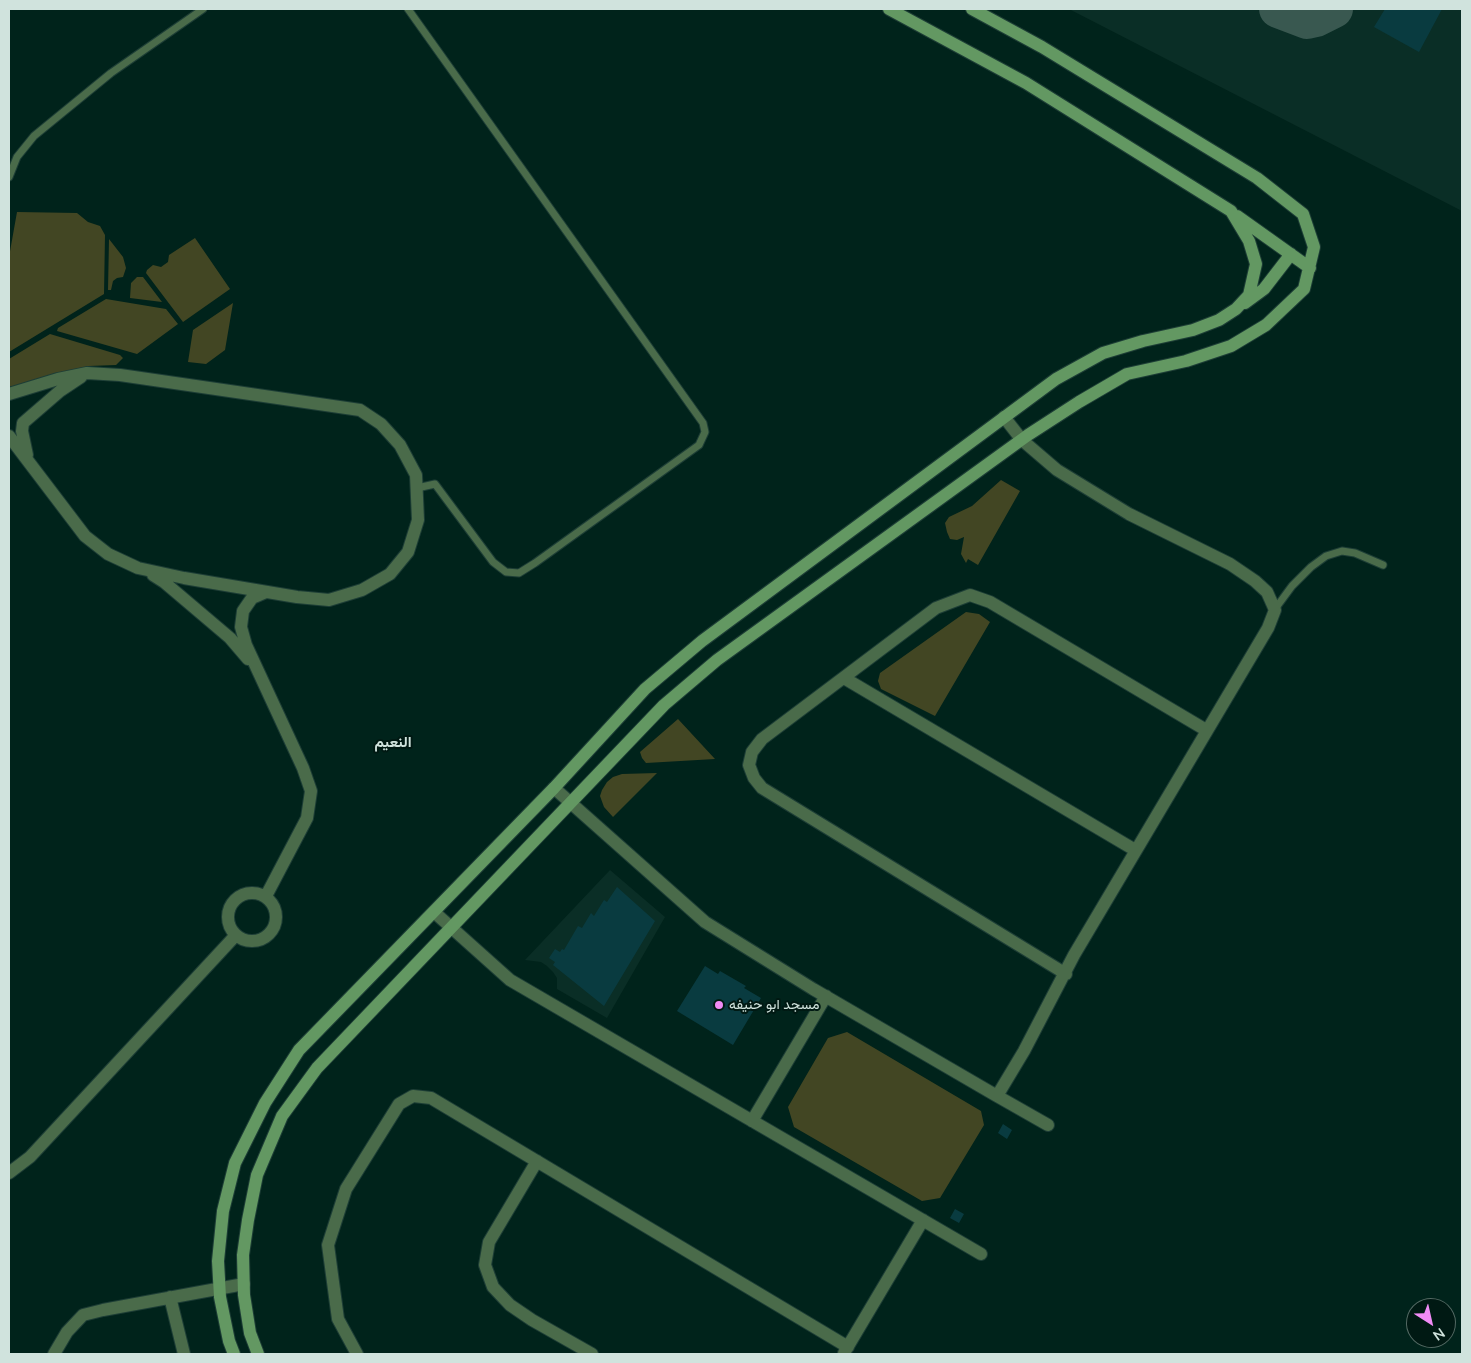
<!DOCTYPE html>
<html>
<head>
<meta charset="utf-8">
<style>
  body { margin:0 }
  #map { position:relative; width:1471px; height:1363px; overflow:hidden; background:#00231b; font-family:Mulish,sans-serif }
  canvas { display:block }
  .frame { position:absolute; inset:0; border:10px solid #d0e3dd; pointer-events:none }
  .north { position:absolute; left:1406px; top:1298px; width:50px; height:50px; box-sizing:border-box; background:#001913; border:1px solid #536a64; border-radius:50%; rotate:145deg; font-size:14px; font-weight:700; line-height:20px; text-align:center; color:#d0e3dd }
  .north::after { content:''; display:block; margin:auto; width:18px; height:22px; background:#f08bf5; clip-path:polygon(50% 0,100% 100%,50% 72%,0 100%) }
</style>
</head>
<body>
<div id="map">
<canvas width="1471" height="1363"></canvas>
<div class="frame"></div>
<div class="north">N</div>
</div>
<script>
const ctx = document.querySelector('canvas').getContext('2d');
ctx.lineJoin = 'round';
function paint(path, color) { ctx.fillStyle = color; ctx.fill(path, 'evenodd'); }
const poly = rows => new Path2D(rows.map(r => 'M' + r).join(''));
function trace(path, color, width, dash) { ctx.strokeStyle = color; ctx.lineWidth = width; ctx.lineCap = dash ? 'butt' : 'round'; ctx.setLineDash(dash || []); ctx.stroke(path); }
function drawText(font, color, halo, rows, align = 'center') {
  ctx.font = font + ' Mulish,Vazirmatn,sans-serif'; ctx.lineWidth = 4; ctx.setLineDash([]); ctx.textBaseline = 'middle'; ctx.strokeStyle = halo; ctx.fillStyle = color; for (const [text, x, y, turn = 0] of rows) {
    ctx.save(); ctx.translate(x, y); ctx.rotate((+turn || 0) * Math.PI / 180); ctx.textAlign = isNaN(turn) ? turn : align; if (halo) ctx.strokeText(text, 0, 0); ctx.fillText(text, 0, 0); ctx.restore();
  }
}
paint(poly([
  [1069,9,1462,9,1462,211],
  [610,870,665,917,607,1018,557,989,557,978,553,972,547,966,541,962,525,960]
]), '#0a2e26');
paint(poly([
  [17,212,77,213,88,222,100,226,105,235,104,294,9,352,9,257],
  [195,238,230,289,183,322,146,273,147,270,153,265,161,267,168,262,169,255],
  [109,239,123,257,126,268,123,277,117,278,113,281,111,290,108,290],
  [137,277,143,277,162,302,130,298,131,283],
  [106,299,166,309,178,324,137,354,57,331,58,328],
  [233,303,225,350,206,364,188,362,193,330],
  [50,334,120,355,123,358,116,365,89,366,13,387,9,386,9,359],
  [1001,480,1020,491,978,565,968,559,966,563,961,554,964,537,957,540,950,539,947,532,945,523,949,517,972,506],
  [966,612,979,614,990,622,935,716,881,689,878,681,880,673],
  [678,719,715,759,646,763,642,758,640,752],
  [657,773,613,817,604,807,600,796,602,790,607,782,613,777,622,774],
  [847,1032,981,1111,984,1125,940,1198,922,1201,794,1127,788,1107,828,1038]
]), '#424623');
trace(poly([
  [1278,9,1307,20,1316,18,1334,9]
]), '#395850', 38);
paint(poly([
  [1385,9,1442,9,1419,52,1374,27],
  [617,887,655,921,604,1006,553,965,555,962,549,958,555,949,560,952,562,949,564,950,578,926,582,928,591,913,594,916,604,900,607,902],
  [705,966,718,974,720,971,746,986,744,988,761,998,733,1045,677,1011],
  [1003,1124,1012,1130,1007,1139,998,1133],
  [955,1209,964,1214,959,1223,950,1218]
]), '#093b40');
const service = poly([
  [408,9,703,423,705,432,699,445,535,563,519,573,506,572,493,562,435,484,417,488],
  [9,177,17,157,34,136,111,73,203,9],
  [1275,609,1292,586,1311,567,1326,556,1342,551,1355,553,1383,565]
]);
const minor = poly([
  [9,394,58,379,87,373,120,375,360,410,381,424,400,445,416,475,418,520,408,552,390,574,362,590,329,600,297,597,184,578,138,568,108,554,85,536,9,436],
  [27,455,22,431,23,423,60,391,81,377],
  [153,575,164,582,230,638,248,659],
  [844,678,1135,850],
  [554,788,705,922,813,989,997,1096,1024,1051,1074,955,1268,628,1275,610,1267,592,1255,581,1230,564,1129,514,1057,470,1022,440,1004,417],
  '228 917a24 24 0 1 1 48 0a24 24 0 1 1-48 0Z',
  [266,896,307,818,311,791,303,768,246,645,241,627,243,611,252,598,266,592],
  [434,912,510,980,981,1254],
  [1066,974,762,788,754,778,749,765,752,752,762,739,936,608,970,595,990,602,1206,730],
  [997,1096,1048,1125],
  [752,1121,826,996],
  [537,1161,489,1242,485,1265,493,1287,510,1305,532,1320,592,1354],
  [9,1173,30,1157,236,935],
  [170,1297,184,1354],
  [844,1353,923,1220],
  [54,1354,67,1332,83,1315,103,1310,244,1284],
  [357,1354,338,1319,328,1245,346,1189,399,1104,413,1096,431,1098,848,1347]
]);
const secondary = poly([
  [1237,216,1310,268],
  [1245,303,1264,289,1291,254],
  [234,1354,229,1341,220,1297,218,1261,223,1211,235,1163,265,1103,299,1050,554,788,645,689,702,641,1056,379,1103,353,1143,341,1193,330,1219,320,1236,309,1249,295,1256,264,1249,241,1231,211,1026,83,889,9],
  [258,1354,250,1333,244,1295,243,1255,248,1220,257,1175,282,1116,317,1068,664,705,717,660,1028,435,1079,402,1127,374,1186,361,1231,346,1266,325,1304,289,1314,247,1303,214,1257,178,1042,47,972,9]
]);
trace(service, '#1d3e36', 9);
trace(minor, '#1d3e36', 14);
trace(secondary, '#1d3e36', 14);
trace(service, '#4a6b4a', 7);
trace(minor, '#4a6b4a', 12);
trace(secondary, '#639862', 12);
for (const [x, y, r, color] of [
  [719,1005,5,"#f08bf5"]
]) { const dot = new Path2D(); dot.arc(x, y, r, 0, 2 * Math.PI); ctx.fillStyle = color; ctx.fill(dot); trace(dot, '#001913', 2); }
drawText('14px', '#d0e3dd', '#001913', [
  ["مسجد ابو حنيفه",729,1005]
], 'left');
drawText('bold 15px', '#d0e3dd', '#001913', [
  ["النعيم",393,742]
]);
</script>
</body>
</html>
